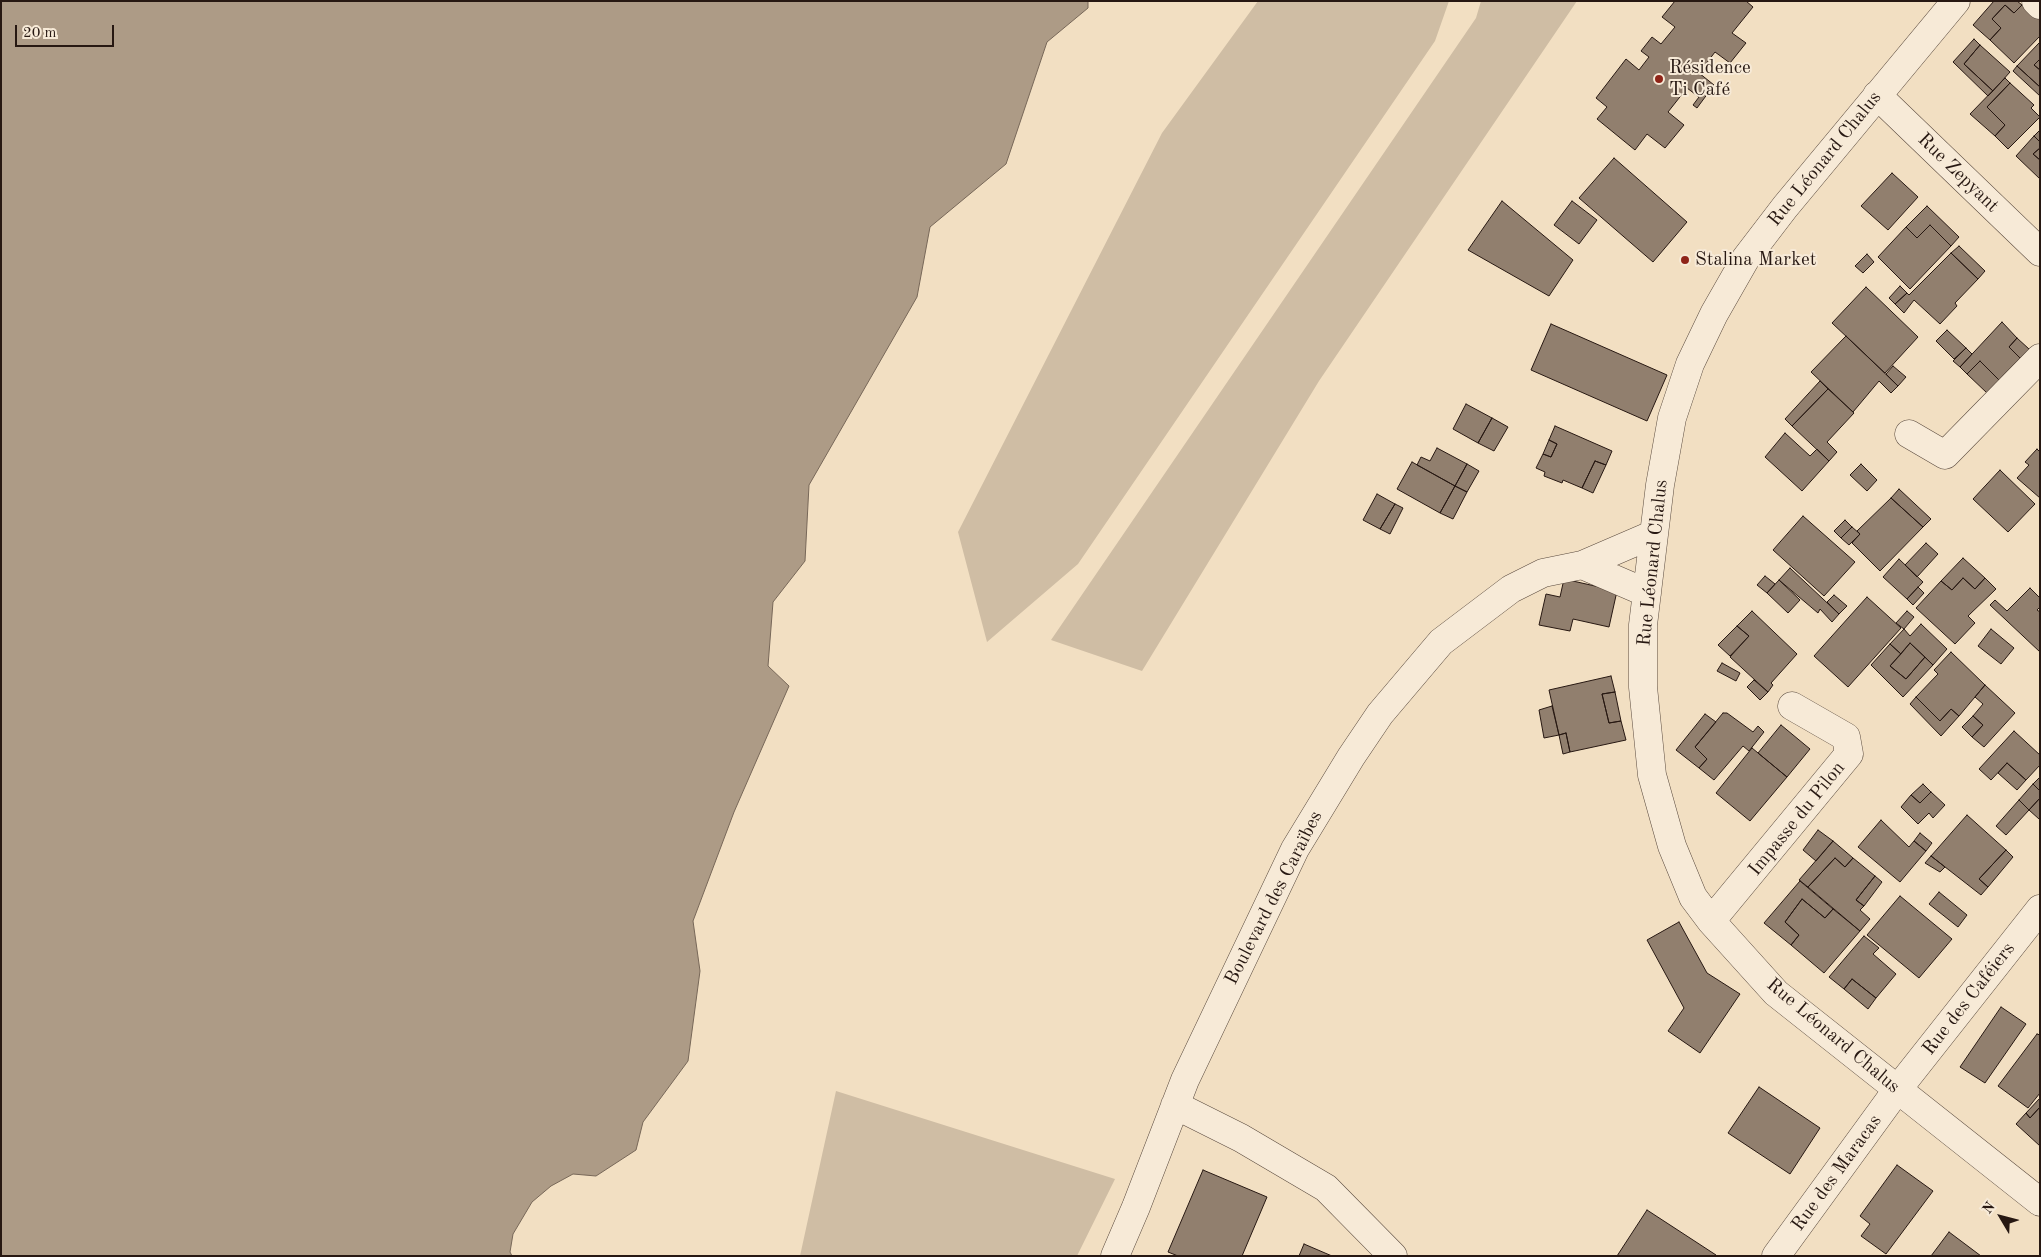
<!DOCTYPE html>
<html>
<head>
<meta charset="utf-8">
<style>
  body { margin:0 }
  #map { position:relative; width:2041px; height:1257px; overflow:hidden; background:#f2dfc2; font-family:"Old Standard TT",serif }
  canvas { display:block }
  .frame { position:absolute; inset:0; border:2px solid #271812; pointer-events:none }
  .north { position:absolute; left:1976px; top:1192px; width:50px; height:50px; -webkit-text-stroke:4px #f7ead7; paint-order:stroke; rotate:307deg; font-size:14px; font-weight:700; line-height:20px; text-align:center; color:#271812 }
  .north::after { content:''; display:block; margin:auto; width:18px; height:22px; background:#271812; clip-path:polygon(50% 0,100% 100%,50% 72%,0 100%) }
  .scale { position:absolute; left:15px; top:25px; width:99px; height:22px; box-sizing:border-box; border:2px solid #271812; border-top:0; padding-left:6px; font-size:15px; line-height:18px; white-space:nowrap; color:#271812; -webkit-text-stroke:4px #f7ead7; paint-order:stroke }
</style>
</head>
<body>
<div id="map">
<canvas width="2041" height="1257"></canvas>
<div class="frame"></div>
<div class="north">N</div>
<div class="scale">20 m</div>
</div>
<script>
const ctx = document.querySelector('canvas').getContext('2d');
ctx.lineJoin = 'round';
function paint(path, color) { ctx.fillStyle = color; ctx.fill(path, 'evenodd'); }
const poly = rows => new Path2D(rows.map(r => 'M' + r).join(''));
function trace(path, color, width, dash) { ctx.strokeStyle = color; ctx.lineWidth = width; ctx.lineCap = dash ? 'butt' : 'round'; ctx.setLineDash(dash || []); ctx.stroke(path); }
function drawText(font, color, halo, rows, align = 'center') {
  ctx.font = font + ' "Old Standard TT",serif'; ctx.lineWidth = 4; ctx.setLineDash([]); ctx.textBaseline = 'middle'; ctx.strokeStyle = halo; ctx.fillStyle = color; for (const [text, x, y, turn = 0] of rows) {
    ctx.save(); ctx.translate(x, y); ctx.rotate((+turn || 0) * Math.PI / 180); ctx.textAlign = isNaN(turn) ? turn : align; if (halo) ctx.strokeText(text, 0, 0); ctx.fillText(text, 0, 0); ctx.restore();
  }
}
paint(poly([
  [1258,1,1449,1,1435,41,1078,564,987,642,958,532,1162,133],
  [1481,1,1577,1,1319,381,1142,671,1051,640,1476,18],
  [836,1091,1115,1179,1077,1256,800,1256]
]), '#cfbda4');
const water = poly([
  [1,1,1088,1,1088,8,1047,42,1006,164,930,227,917,297,809,485,805,561,773,602,768,666,789,686,734,812,693,921,700,971,688,1061,643,1122,636,1150,596,1176,573,1174,551,1186,532,1202,513,1234,510,1252,512,1256,1,1256,1,1]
]);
paint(water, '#ad9b86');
trace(water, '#776758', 1);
const building = poly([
  [1675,1,1746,1,1753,7,1732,33,1746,43,1730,63,1715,52,1699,73,1714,85,1697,108,1693,105,1699,97,1687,88,1668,112,1684,125,1665,148,1647,134,1635,150,1597,119,1607,107,1596,98,1626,59,1639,70,1649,57,1641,51,1652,37,1661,44,1675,27,1662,17,1675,1],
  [1994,1,2017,1,2022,5,2014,13,2005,5,1992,19,2001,28,1990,40,1973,25,1994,1],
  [2026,1,2040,12,2040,36,2014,63,1990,40,2001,28,1992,19,2005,5,2014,13,2026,1],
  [1974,39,1980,45,1964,64,1993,91,1988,96,1953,62,1974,39],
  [2040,42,2040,59,2034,65,2040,70,2040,87,2017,66,2040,42],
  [1980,45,2010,72,1993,91,1964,64,1980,45],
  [2040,59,2040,70,2034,65,2040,59],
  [2017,66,2040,87,2040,96,2013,71,2017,66],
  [2005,78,2010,83,1987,107,2005,125,1995,136,1970,114,2005,78],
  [2010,83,2034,105,2031,108,2040,117,2008,149,1995,136,2005,125,1987,107,2010,83],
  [2040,130,2040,142,2034,136,2040,130],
  [2034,136,2040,142,2040,148,2033,154,2040,160,2040,179,2016,156,2034,136],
  [2040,148,2040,160,2033,154,2040,148],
  [1614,158,1687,222,1653,262,1579,198,1614,158],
  [1892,173,1918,197,1888,230,1861,206,1892,173],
  [1502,201,1573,260,1549,296,1468,250,1502,201],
  [1572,201,1597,220,1579,244,1554,225,1572,201],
  [1927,206,1959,237,1951,246,1930,225,1917,238,1906,227,1927,206],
  [1930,225,1951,246,1910,289,1878,257,1906,227,1917,238,1930,225],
  [1959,246,1985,271,1978,279,1951,253,1959,246],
  [1951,253,1978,279,1955,303,1957,306,1940,324,1914,300,1904,313,1895,304,1907,293,1909,295,1951,253],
  [1867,254,1874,262,1863,273,1855,266,1867,254],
  [1900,286,1907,293,1895,304,1889,298,1900,286],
  [1866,287,1918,337,1885,373,1832,323,1866,287],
  [2002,322,2017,338,2009,347,2020,358,1999,380,1980,361,1967,374,1960,367,2002,322],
  [1551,324,1667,375,1647,421,1531,370,1551,324],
  [1947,330,1966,348,1954,359,1936,341,1947,330],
  [1846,336,1898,386,1891,393,1879,381,1853,412,1811,372,1846,336],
  [2017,338,2029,349,2020,358,2009,347,2017,338],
  [1966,348,1972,354,1960,367,1953,361,1966,348],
  [1980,361,1999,380,1987,393,1967,374,1980,361],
  [1893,366,1906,377,1898,386,1886,374,1893,366],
  [1820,381,1828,389,1792,426,1785,419,1820,381],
  [1828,389,1854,413,1827,442,1837,452,1829,461,1792,426,1828,389],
  [1466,404,1492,418,1478,443,1453,429,1466,404],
  [1492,418,1508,427,1494,451,1478,443,1492,418],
  [1555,426,1612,451,1606,465,1595,461,1582,488,1563,480,1562,483,1544,476,1545,472,1536,468,1543,454,1551,457,1557,444,1549,440,1555,426],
  [1785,433,1810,456,1817,449,1829,461,1802,491,1765,457,1785,433],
  [1549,440,1557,444,1551,457,1543,454,1549,440],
  [1437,448,1467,464,1455,486,1417,465,1421,457,1430,461,1437,448],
  [2037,449,2040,452,2040,498,2017,478,2029,465,2025,462,2037,449],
  [1595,461,1606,465,1593,493,1582,488,1595,461],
  [1412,462,1455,486,1440,513,1397,489,1412,462],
  [1467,464,1479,471,1467,492,1455,486,1467,464],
  [1861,464,1877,480,1867,491,1850,475,1861,464],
  [2000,470,2035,504,2008,532,1973,499,2000,470],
  [1455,486,1467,492,1453,519,1440,513,1455,486],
  [1899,489,1931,519,1923,527,1891,498,1899,489],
  [1377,494,1395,504,1380,529,1363,520,1377,494],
  [1891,498,1923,527,1880,571,1852,543,1860,534,1857,531,1891,498],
  [1395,504,1403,508,1390,534,1380,529,1395,504],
  [1803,516,1855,562,1824,596,1773,550,1803,516],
  [1845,520,1852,527,1841,538,1834,531,1845,520],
  [1852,527,1860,534,1849,545,1841,538,1852,527],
  [1926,543,1938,554,1917,577,1905,565,1926,543],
  [1963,558,1985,578,1975,589,1963,578,1952,590,1941,581,1963,558],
  [1899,559,1923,582,1907,599,1883,577,1899,559],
  [1790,568,1839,614,1832,622,1820,609,1818,613,1779,580,1790,568],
  [1765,576,1775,584,1767,593,1757,585,1765,576],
  [1963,578,1975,589,1985,578,1996,589,1968,616,1975,623,1955,644,1916,608,1941,581,1952,590,1963,578],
  [1564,579,1617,591,1609,627,1573,619,1570,631,1539,625,1546,594,1560,597,1564,579],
  [1779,580,1800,600,1788,613,1767,593,1779,580],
  [1918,587,1924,593,1913,605,1907,599,1918,587],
  [2030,588,2040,598,2040,607,2037,610,2040,612,2040,652,1990,605,1995,600,2007,611,2030,588],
  [1834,595,1847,606,1839,614,1827,602,1834,595],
  [1867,597,1901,628,1848,687,1814,656,1867,597],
  [1752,611,1797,654,1771,683,1773,685,1768,692,1730,657,1749,636,1737,626,1752,611],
  [1907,611,1914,617,1904,629,1896,623,1907,611],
  [1921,624,1947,649,1933,665,1910,643,1901,654,1890,644,1904,629,1910,636,1921,624],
  [1737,626,1749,636,1730,656,1718,645,1737,626],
  [1991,629,2014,648,2001,664,1978,646,1991,629],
  [1910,643,1925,657,1906,679,1890,666,1910,643],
  [1890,644,1901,654,1890,666,1906,679,1925,657,1933,665,1903,697,1871,665,1890,644],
  [1951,652,1985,685,1959,716,1951,709,1940,721,1916,697,1938,674,1934,670,1951,652],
  [1722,663,1740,673,1736,681,1717,671,1722,663],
  [1611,676,1615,692,1602,694,1609,723,1621,721,1626,740,1570,752,1566,733,1559,735,1549,690,1611,676],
  [1754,680,1768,692,1760,700,1747,687,1754,680],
  [1985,685,2015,713,1984,747,1972,737,1983,725,1973,716,1983,704,1975,697,1985,685],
  [1615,692,1621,721,1609,723,1602,694,1615,692],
  [1916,697,1940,721,1951,709,1959,716,1941,736,1910,704,1916,697],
  [1552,706,1559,735,1544,738,1539,710,1552,706],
  [1723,713,1727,713,1753,732,1758,726,1764,732,1749,751,1743,746,1714,780,1699,768,1707,759,1695,747,1723,713],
  [1705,714,1716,722,1695,747,1707,759,1699,768,1676,750,1705,714],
  [1973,716,1983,725,1972,737,1962,727,1973,716],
  [1781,725,1810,749,1787,777,1758,753,1781,725],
  [2014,731,2040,755,2040,765,2026,780,2007,763,1991,780,1979,769,2014,731],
  [1566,733,1570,752,1563,754,1559,735,1566,733],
  [1752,748,1787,777,1750,821,1716,793,1752,748],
  [2007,763,2026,780,2017,790,1998,773,2007,763],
  [2040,777,2040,791,2033,784,2040,777],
  [1923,784,1931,792,1920,803,1911,795,1923,784],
  [2033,784,2040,791,2040,798,2029,810,2019,800,2033,784],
  [1931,792,1945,805,1933,818,1929,813,1918,824,1901,807,1911,795,1920,803,1931,792],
  [2040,798,2040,819,2039,819,2029,810,2040,798],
  [2019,800,2029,810,2006,835,1996,826,2019,800],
  [1967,815,2006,850,1979,879,1988,887,1981,895,1931,856,1967,815],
  [1881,820,1909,847,1914,841,1926,851,1900,882,1858,847,1881,820],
  [1818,830,1833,841,1816,861,1803,850,1818,830],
  [1920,833,1932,843,1926,851,1914,841,1920,833],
  [1833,841,1853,858,1845,867,1835,858,1808,887,1799,880,1833,841],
  [2006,850,2013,857,1988,887,1979,879,2006,850],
  [1931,856,1945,867,1940,872,1925,863,1931,856],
  [1835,858,1845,867,1853,858,1875,876,1856,900,1864,906,1860,910,1870,919,1860,931,1808,887,1835,858],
  [1875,876,1882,882,1864,906,1856,900,1875,876],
  [1800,881,1833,909,1825,918,1802,899,1785,922,1799,935,1791,945,1764,923,1800,881],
  [1939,892,1967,915,1958,927,1929,904,1939,892],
  [1900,896,1952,939,1919,978,1867,935,1900,896],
  [1802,899,1825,918,1833,909,1860,931,1824,973,1791,945,1799,935,1785,922,1802,899],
  [1679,922,1707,973,1740,994,1700,1053,1668,1031,1684,1008,1647,940,1679,922],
  [1864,936,1879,948,1873,954,1896,974,1876,998,1852,979,1844,989,1829,977,1864,936],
  [1852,979,1876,998,1868,1009,1844,989,1852,979],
  [2001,1007,2026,1024,1985,1083,1960,1067,2001,1007],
  [2037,1034,2040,1035,2040,1093,2028,1108,1998,1086,2037,1034],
  [1759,1087,1820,1128,1790,1174,1728,1133,1759,1087],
  [2040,1098,2040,1107,2030,1118,2026,1113,2040,1098],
  [2040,1107,2040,1146,2016,1124,2026,1113,2030,1118,2040,1107],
  [1897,1165,1933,1191,1886,1254,1861,1236,1870,1224,1860,1216,1897,1165],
  [1203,1170,1267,1197,1242,1256,1178,1256,1168,1252,1203,1170],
  [1647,1210,1716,1255,1715,1256,1617,1256,1647,1210],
  [1949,1232,1981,1256,1931,1256,1949,1232],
  [1304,1244,1332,1256,1299,1256,1304,1244]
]);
paint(building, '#917f6e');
trace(building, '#271812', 1);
const minor = poly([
  [1956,1,1785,207,1746,258,1714,314,1690,364,1672,418,1660,485,1643,625,1643,687,1652,775,1672,846,1693,897,1711,921,1776,993,2040,1202],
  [2036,1,2040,5],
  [1877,95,2040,252],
  [1909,434,1945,455,2040,358],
  [1582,565,1647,593],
  [1711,921,1849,754,1846,737,1792,706],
  [1175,1105,1241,1138,1326,1188,1393,1256],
  [1115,1256,1136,1207,1185,1080,1295,849,1351,757,1380,714,1441,642,1511,589,1543,573,1582,565,1654,534],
  [1776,1256,1897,1090,2040,909]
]);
trace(minor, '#5a4a3e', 29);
trace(minor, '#f7ead7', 28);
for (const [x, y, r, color] of [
  [1659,79,5,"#8f2418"],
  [1685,260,5,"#8f2418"]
]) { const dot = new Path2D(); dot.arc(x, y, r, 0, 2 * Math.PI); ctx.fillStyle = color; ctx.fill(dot); trace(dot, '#f7ead7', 2); }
drawText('19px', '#271812', '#f7ead7', [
  ["Résidence",1669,68],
  ["Ti Café",1669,90],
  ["Stalina Market",1695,260]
], 'left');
drawText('19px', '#271812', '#f7ead7', [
  ["Rue Léonard Chalus",1825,159,-51],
  ["Rue Zepyant",1958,173,44],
  ["Rue Léonard Chalus",1653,563,-84],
  ["Impasse du Pilon",1797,819,-51],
  ["Boulevard des Caraïbes",1274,898,-63],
  ["Rue des Caféiers",1969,999,-52],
  ["Rue Léonard Chalus",1833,1036,40],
  ["Rue des Maracas",1837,1173,-54]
]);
</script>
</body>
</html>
